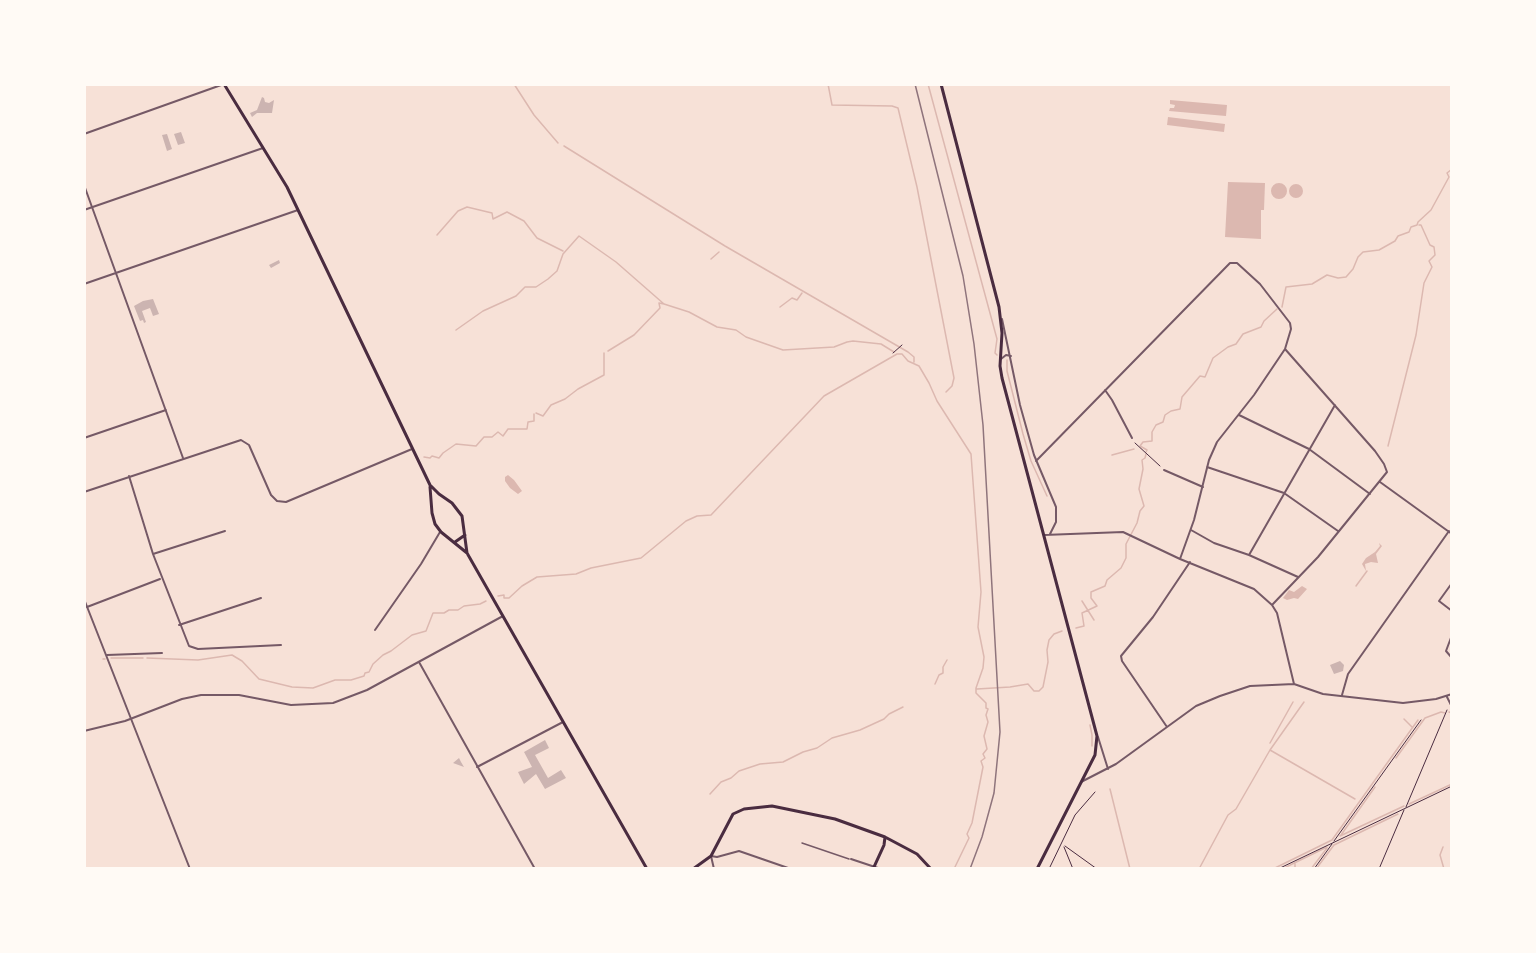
<!DOCTYPE html>
<html>
<head>
<meta charset="utf-8">
<style>
  body { margin:0 }
  #map { position:relative; width:1536px; height:953px; overflow:hidden; background:#f7e1d7; font-family:Commissioner,sans-serif }
  canvas { display:block }
  .frame { position:absolute; inset:0; border:86px solid #fffaf5; pointer-events:none }
</style>
</head>
<body>
<div id="map">
<canvas width="1536" height="953"></canvas>
<div class="frame"></div>
</div>
<script>
const ctx = document.querySelector('canvas').getContext('2d');
ctx.lineJoin = 'round';
function paint(path, color) { ctx.fillStyle = color; ctx.fill(path, 'evenodd'); }
const poly = rows => new Path2D(rows.map(r => 'M' + r).join(''));
function trace(path, color, width, dash) { ctx.strokeStyle = color; ctx.lineWidth = width; ctx.lineCap = dash ? 'butt' : 'round'; ctx.setLineDash(dash || []); ctx.stroke(path); }
paint(poly([
  [1170,100,1227,105,1226,116,1169,111,1170,108,1174,108,1175,105,1170,104],
  [1168,117,1225,124,1224,132,1167,125],
  [1228,182,1265,183,1264,210,1261,210,1261,239,1225,237],
  '1271 191a8 8 0 1 1 16 0a8 8 0 1 1-16 0Z',
  '1289 191a7 7 0 1 1 14 0a7 7 0 1 1-14 0Z',
  [508,475,514,480,522,491,518,494,510,488,505,481,505,477],
  [1379,543,1382,546,1376,554,1378,563,1371,562,1365,564,1366,571,1362,564,1366,558,1375,552,1380,546],
  [1302,586,1307,589,1298,599,1294,598,1287,600,1283,598,1289,590,1294,592]
]), '#dcb8b0');
trace(poly([
  [514,84,534,115,558,143],
  [828,84,832,105,892,106,898,108,917,187,954,378,952,386,946,392],
  [928,84,997,339,995,353,997,355],
  [564,146,725,246,908,352,914,357,914,362],
  [437,235,458,211,467,207,492,213,493,219,507,212,524,221,537,238,563,251],
  [711,259,719,252],
  [780,307,792,298,797,300,802,293],
  [1282,307,1286,287,1312,284,1327,275,1338,278,1346,277,1353,269,1358,257,1363,252,1379,250,1395,241,1398,236,1409,232,1411,227,1417,225,1418,222,1431,210,1449,177,1447,173,1452,169],
  [456,330,483,311,516,296,525,287,536,287,548,279,557,271,563,254,579,236,616,262,664,304,689,312,717,327,736,330,746,337,783,350,834,347,847,342,853,341,881,344,894,352],
  [608,351,634,335,660,308,659,303,664,304],
  [1007,360,1007,371,1023,434,1031,461,1047,496],
  [536,413,543,416,551,405,565,399,578,389,604,375,604,353],
  [1388,446,1416,335,1424,283,1432,267,1429,261,1435,255,1434,247,1430,245,1421,225,1419,225],
  [1146,452,1147,450,1140,446,1143,442,1152,441,1152,432,1156,425,1163,422,1165,415,1171,411,1180,409,1182,397,1200,376,1205,377,1213,358,1228,347,1236,344,1243,334,1261,327,1264,321,1277,309],
  [1112,455,1134,449],
  [424,457,430,458,432,456,439,458,443,453,456,444,476,446,484,437,492,437,498,432,503,436,508,429,527,429,528,422,534,421,534,414],
  [1356,586,1367,571],
  [498,596,504,595,504,598,509,598,522,586,537,577,576,574,591,568,641,558,686,521,697,516,711,515,824,396,897,354,902,354,908,361,919,366,929,383,937,401,971,454,981,592,978,627,984,657,983,668,976,688],
  [1082,601,1094,620],
  [1076,628,1084,626,1082,613,1097,606,1091,598,1091,592,1105,586,1107,580,1121,568,1126,558,1126,544,1137,523,1140,511,1144,506,1139,489,1143,469,1142,460,1145,458,1146,454],
  [111,658,143,658],
  [147,658,198,660,232,655,242,661,259,679,292,687,313,688,335,680,351,680,364,676,365,673,369,672,373,664,383,655,391,651,412,635,426,631,433,613,444,613,449,610,458,610,464,606,480,604,486,601],
  [103,659,105,659],
  [935,684,939,675,943,673,943,667,947,660],
  [977,689,1010,687,1028,684,1034,691,1039,691,1043,687,1048,662,1047,650,1049,640,1054,634,1062,631],
  [1449,712,1452,713],
  [1404,719,1412,727],
  [1090,725,1092,735,1092,746],
  [1270,743,1293,702],
  [1270,750,1355,799],
  [1396,758,1425,718,1441,712,1445,713],
  [1110,789,1130,869],
  [710,794,721,782,731,778,739,771,760,764,783,762,803,752,817,748,832,738,860,730,884,719,889,714,903,707],
  [1409,804,1452,784],
  [1341,835,1375,787],
  [1340,836,1404,806],
  [1443,847,1440,855,1444,869],
  [1295,864,1295,869],
  [954,869,969,838,967,834,972,823,983,767,981,761,985,758,983,754,987,749,984,736,988,722,986,715,988,709,986,708,986,703,976,693,976,688],
  [1199,869,1228,815,1236,809,1270,750,1304,702],
  [1273,869,1332,840,1418,720],
  [1282,869,1327,847],
  [1311,869,1327,848],
  [1316,869,1334,845,1398,814]
]), '#dcb8b0', 1.5);
paint(poly([
  [262,97,264,98,265,102,269,103,274,100,272,113,257,113,252,117,250,113,257,110],
  [181,132,185,143,178,145,174,134],
  [167,134,172,149,167,151,162,135],
  [279,260,280,263,271,268,269,265],
  [153,299,159,314,153,316,150,308,142,311,146,322,144,323,143,320,140,321,134,306,143,301],
  [1340,661,1344,665,1343,671,1334,674,1330,665],
  [545,740,549,748,535,755,548,778,561,770,566,778,545,789,536,774,524,784,518,772,532,767,524,752],
  [459,758,461,762,464,767,453,763]
]), '#ccb4b1');
trace(poly([
  [893,353,902,345],
  [1135,443,1160,466],
  [1406,807,1447,710],
  [1334,841,1421,720],
  [1065,846,1097,869],
  [1064,847,1073,869],
  [1049,869,1075,815,1095,792],
  [1278,869,1452,786],
  [1314,869,1332,844],
  [1379,869,1404,810]
]), '#4a2c40', 1);
trace(poly([
  [802,843,849,859]
]), '#755966', 1.5);
trace(poly([
  [84,134,224,84],
  [84,185,183,458],
  [84,284,298,210],
  [1002,319,1020,405,1034,455,1056,507,1056,522,1050,534],
  [1001,359,1006,355,1011,356],
  [1105,390,1112,400,1132,438],
  [1239,415,1309,449,1370,494],
  [84,438,166,410],
  [1036,461,1230,263,1237,263,1260,284,1290,323,1291,329,1285,349,1254,395,1217,442,1209,460,1194,520,1180,559],
  [1207,467,1284,493,1338,531],
  [1164,470,1203,487],
  [129,476,153,554,189,646,198,649,281,645],
  [1380,482,1452,534],
  [1191,530,1214,543,1249,555,1298,577],
  [1044,535,1123,532,1180,559,1254,589,1272,605,1277,613,1294,684],
  [153,554,225,531],
  [1249,555,1335,405],
  [1452,583,1439,601,1452,611],
  [1272,605,1318,557,1387,472,1384,464,1375,451,1285,349],
  [87,607,160,579],
  [179,625,261,598],
  [375,630,421,564,440,532],
  [1452,635,1446,651,1452,658],
  [107,655,162,653],
  [419,662,535,869],
  [1342,695,1348,674,1449,531],
  [1447,697,1452,707],
  [1167,727,1122,661,1121,656,1153,617,1190,562],
  [84,731,125,721,182,699,201,695,239,695,291,705,333,703,367,690,503,616],
  [1098,737,1108,769],
  [477,767,563,722],
  [1081,782,1116,764,1196,706,1220,696,1250,686,1294,684,1323,694,1403,703,1436,699,1452,694],
  [851,859,881,869],
  [714,869,711,856,717,857,739,851,791,869]
]), '#755966', 2);
trace(poly([
  [84,210,263,148],
  [84,492,241,440,249,445,271,495,277,501,286,502,412,449],
  [84,599,190,869]
]), '#755966', 2);
trace(poly([
  [224,84,287,187,430,485,439,494,452,503,462,516,467,553],
  [941,84,999,307,1002,333,1000,366,1002,378,1097,736,1095,755,1037,869],
  [430,487,432,513,435,524,441,532,467,553,647,869],
  [455,542,465,535],
  [693,869,711,856,733,814,744,809,772,806,835,819,885,837,917,854,931,869],
  [873,869,884,845,885,837]
]), '#4a2c40', 3);
trace(poly([
  [915,84,963,276,974,344,983,425,1000,732,994,793,982,837,970,869]
]), '#8f747c', 1.5);
</script>
</body>
</html>
